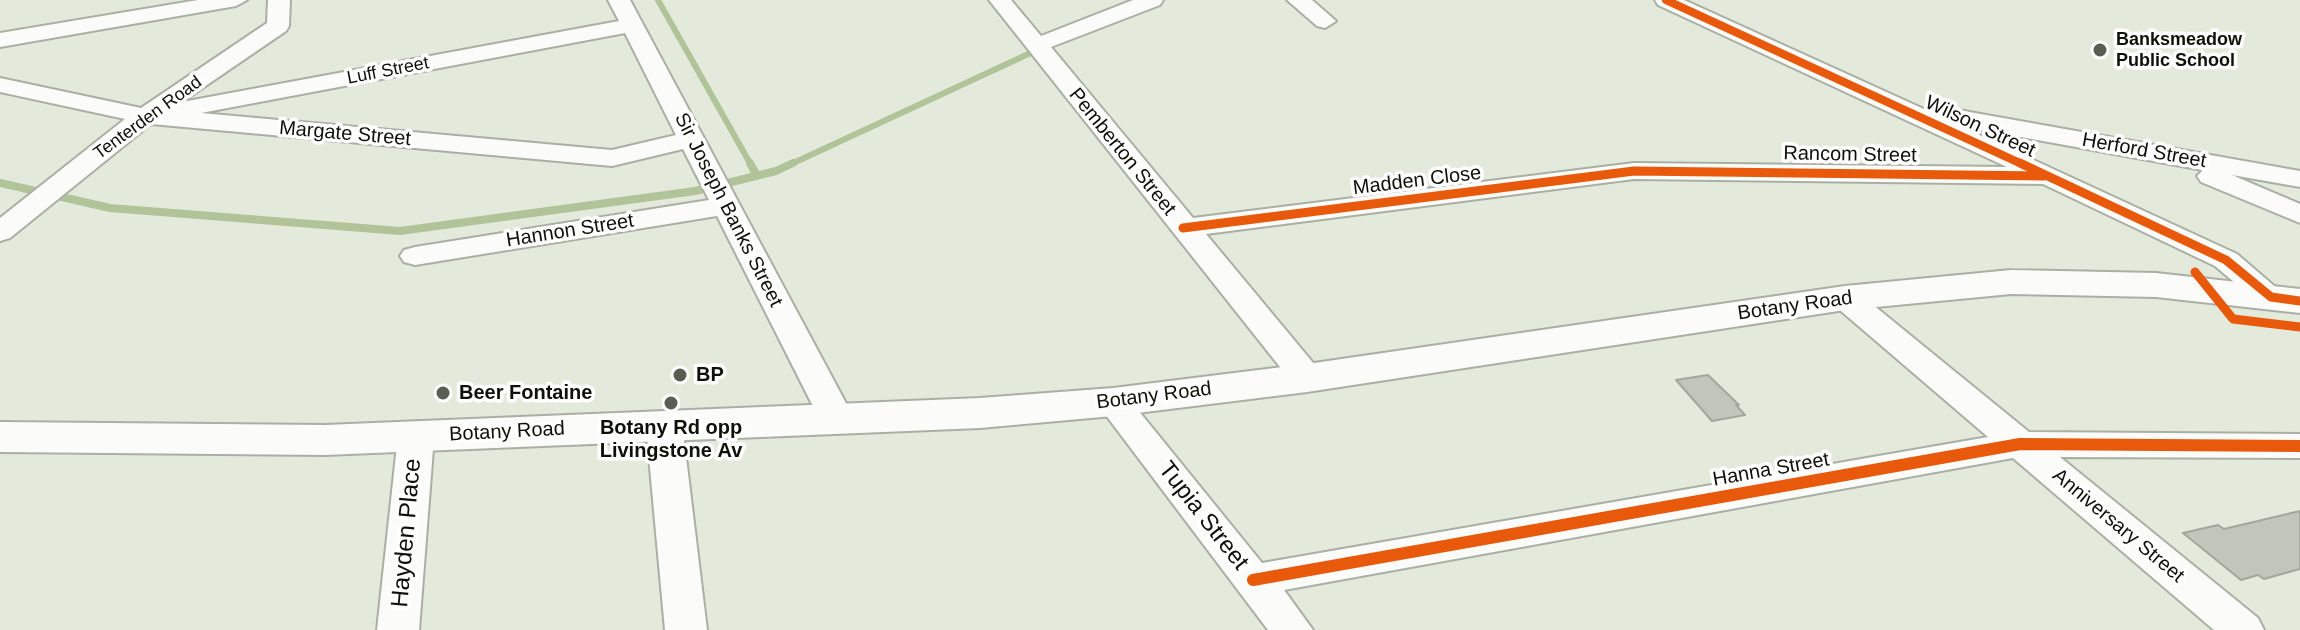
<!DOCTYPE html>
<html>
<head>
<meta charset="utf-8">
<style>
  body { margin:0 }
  canvas { display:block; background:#e3eadb }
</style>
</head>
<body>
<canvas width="2300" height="630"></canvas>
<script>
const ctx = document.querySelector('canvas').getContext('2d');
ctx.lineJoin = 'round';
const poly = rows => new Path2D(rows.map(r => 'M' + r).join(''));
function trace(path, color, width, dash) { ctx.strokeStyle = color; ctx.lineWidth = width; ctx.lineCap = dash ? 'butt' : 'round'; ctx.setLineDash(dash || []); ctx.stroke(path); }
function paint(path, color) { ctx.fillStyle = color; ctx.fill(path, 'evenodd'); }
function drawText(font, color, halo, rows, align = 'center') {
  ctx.font = font + ' Arial,sans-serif'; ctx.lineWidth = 7; ctx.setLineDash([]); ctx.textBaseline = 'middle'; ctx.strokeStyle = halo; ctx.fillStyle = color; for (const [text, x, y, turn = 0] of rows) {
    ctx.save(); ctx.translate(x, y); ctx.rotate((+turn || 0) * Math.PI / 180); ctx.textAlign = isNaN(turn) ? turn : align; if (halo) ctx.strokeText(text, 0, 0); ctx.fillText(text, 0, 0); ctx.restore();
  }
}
trace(poly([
  [658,0,751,165],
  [789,165,1037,50]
]), '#b1c398', 6);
trace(poly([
  [750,163,757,176],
  [0,183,110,208,400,231,695,191,776,171,793,163]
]), '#b1c398', 8);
const building = poly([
  [1708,375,1739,405,1736,405,1745,415,1712,421,1676,380,1708,375],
  [2300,511,2300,569,2264,579,2258,575,2241,580,2183,533,2218,525,2224,529,2300,511]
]);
paint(building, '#c0c6ba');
trace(building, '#a2a79c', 2);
const minor = poly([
  [198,0,247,0,236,6,0,47,0,33,198,0],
  [268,0,290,0,289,26,286,31,182,102,619,21,608,0,630,0,855,420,850,428,837,432,824,428,717,216,415,265,404,262,400,256,404,250,415,247,709,200,683,149,612,166,151,124,10,238,0,241,0,218,125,119,0,92,0,78,141,108,267,23,268,0],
  [625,33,676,135,612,150,201,113,625,33],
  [989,0,1011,0,1041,36,1133,0,1163,0,1160,5,1051,47,1193,218,1634,163,2007,167,1658,5,1655,0,1684,0,1926,110,1936,106,2300,171,2300,187,2232,175,2300,204,2300,223,2201,182,2197,176,2203,170,1960,126,2237,254,2287,297,2282,304,2271,306,2260,304,2215,266,2043,184,1634,179,1206,234,1319,370,1324,378,1319,386,1307,389,1295,386,989,0],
  [1287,0,1312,0,1336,21,1325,28,1317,26,1287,0],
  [1845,289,1856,291,2029,432,2300,434,2300,458,2060,457,2258,618,2264,630,2214,630,2013,458,1284,590,1313,630,1268,630,1096,402,1101,394,1113,391,1125,394,1262,563,1988,437,1834,305,1829,298,1834,291,1845,289],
  [664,412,677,416,682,424,707,630,665,630,646,424,651,416,664,412],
  [416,424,429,427,434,436,419,630,377,630,398,436,403,427,416,424]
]);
const major = poly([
  [2011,270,2156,273,2300,289,2300,313,2156,297,2011,294,1845,310,1307,392,1113,416,980,428,325,455,0,452,0,422,325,425,980,398,1113,388,1307,364,1845,286,2011,270]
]);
trace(minor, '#aaafa4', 4);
trace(major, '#aaafa4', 4);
paint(minor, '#fbfcfa');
paint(major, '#fbfcfa');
trace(poly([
  [1666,0,2024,165]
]), '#e8590c', 8);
trace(poly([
  [2020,163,2226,260,2271,297,2300,301],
  [1183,228,1634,171,2044,176],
  [2195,272,2233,319,2300,327]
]), '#e8590c', 9);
trace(poly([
  [1253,580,2020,444,2300,446]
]), '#e8590c', 12);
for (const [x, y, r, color] of [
  [2100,50,8,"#595d52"],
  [680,375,8,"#595d52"],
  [443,393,8,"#595d52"],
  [671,403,8,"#595d52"]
]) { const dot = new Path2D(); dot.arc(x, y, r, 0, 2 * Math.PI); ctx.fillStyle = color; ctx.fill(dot); trace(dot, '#fff', 3); }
drawText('bold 18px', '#0e1108', '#fff', [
  ["Banksmeadow",2116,40],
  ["Public School",2116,61]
], 'left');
drawText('18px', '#0e1108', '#fff', [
  ["Luff Street",388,71,-11],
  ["Tenterden Road",148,118,-36]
]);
drawText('20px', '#0e1108', '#fff', [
  ["Wilson Street",1980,127,25],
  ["Margate Street",345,134,5],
  ["Herford Street",2144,151,10],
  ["Pemberton Street",1122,152,51],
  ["Rancom Street",1850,155,1],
  ["Madden Close",1417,181,-7],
  ["Sir Joseph Banks Street",728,210,63],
  ["Hannon Street",570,231,-9],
  ["Botany Road",1795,306,-8],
  ["Botany Road",1154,396,-7],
  ["Botany Road",507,432,-3],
  ["Hanna Street",1771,470,-10],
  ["Anniversary Street",2118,526,40]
]);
drawText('bold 20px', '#0e1108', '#fff', [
  ["BP",696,375],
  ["Beer Fontaine",459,393],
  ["Botany Rd opp",671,428,"center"],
  ["Livingstone Av",671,451,"center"]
], 'left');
drawText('24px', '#0e1108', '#fff', [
  ["Tupia Street",1203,516,52],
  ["Hayden Place",407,533,-85]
]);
</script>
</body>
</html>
